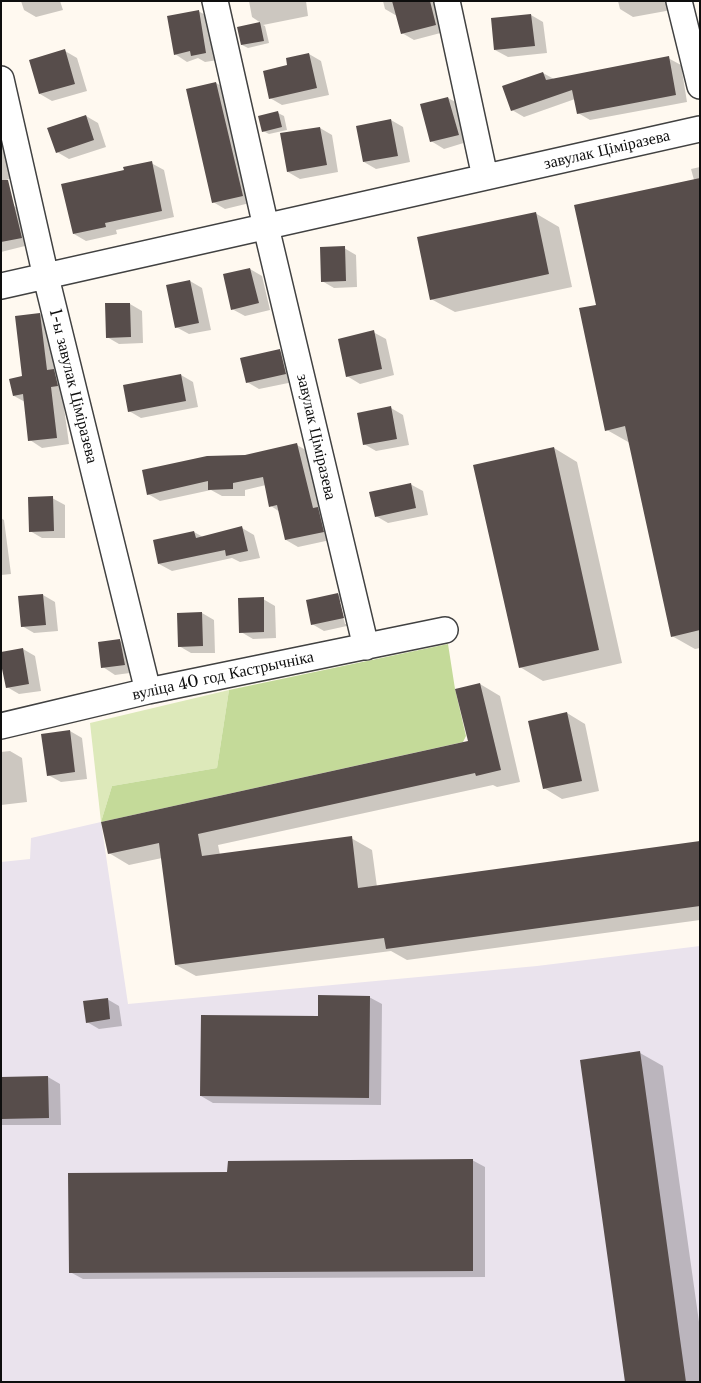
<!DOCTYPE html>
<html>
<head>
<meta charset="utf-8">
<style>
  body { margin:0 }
  #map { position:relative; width:701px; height:1383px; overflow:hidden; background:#fff9f0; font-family:"Libre Baskerville",serif }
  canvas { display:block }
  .frame { position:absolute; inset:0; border:2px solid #0e0e0e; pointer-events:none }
</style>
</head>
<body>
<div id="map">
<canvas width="701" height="1383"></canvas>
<div class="frame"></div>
</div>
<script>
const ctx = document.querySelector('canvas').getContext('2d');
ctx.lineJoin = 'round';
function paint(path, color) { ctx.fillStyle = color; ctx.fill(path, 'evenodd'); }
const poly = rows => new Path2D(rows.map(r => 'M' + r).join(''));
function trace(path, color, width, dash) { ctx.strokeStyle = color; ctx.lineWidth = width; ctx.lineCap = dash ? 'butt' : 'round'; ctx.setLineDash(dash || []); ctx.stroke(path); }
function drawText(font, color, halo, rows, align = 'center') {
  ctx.font = font + ' "Libre Baskerville",serif'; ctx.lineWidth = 5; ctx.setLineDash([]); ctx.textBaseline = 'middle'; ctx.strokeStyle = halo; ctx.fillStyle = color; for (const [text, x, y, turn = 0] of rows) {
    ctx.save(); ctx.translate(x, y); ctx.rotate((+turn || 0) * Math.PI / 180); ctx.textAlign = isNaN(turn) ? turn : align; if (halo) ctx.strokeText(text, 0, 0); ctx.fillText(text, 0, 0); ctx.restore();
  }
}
paint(poly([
  [101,822,128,1004,537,966,700,946,700,1382,1,1382,1,862,30,859,31,838]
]), '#eae3ed');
paint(poly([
  [229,690,217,768,112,786,101,822,90,723]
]), '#dde9ba');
paint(poly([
  [448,644,455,689,466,736,463,742,101,822,112,786,217,768,229,690]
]), '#c4da99');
paint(poly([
  [21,1,60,1,63,10,36,17,24,10],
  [249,1,306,1,308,16,263,25,265,26,269,43,248,48,242,45,239,28,261,23,252,17],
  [383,1,438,1,448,31,414,40,402,33,397,16,385,9],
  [618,1,675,1,677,9,633,17,620,9],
  [198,11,211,18,218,60,205,62,198,58,187,62,175,54],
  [531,15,543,22,547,53,508,57,495,50],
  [65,51,77,58,87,91,52,101,40,94],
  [309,54,321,61,329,95,282,105,270,98],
  [668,58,681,65,687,102,590,120,578,113,575,99,524,117,512,110,543,73,554,79],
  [216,83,228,90,254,202,225,209,213,202],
  [448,98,461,105,470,141,444,149,431,141],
  [278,113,284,116,287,130,269,134,263,131],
  [86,116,98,123,106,147,69,159,57,152],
  [391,120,403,127,410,162,376,169,364,162],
  [320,128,332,135,338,172,300,179,288,172],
  [1,129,17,176,1,182],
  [151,163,164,170,174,217,116,230,117,234,86,241,74,234,125,171],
  [700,167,700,648,695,649,672,636,630,443,607,430,597,305,694,180,691,169],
  [14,206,26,213,33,244,1,252,1,209],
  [535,213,559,227,572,287,455,312,431,299],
  [344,248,356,255,357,287,334,288,322,281],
  [250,269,262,276,270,310,245,316,232,309],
  [190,281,202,288,211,330,189,334,176,327],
  [130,304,142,311,143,343,119,344,107,337],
  [40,314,52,321,69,444,42,448,30,440,25,402,14,396,23,377],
  [373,332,386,339,394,375,360,384,347,376],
  [280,351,292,358,298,381,259,389,247,382],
  [181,375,193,382,198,407,141,418,129,411],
  [391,408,403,415,409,445,376,451,364,444],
  [297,445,309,452,335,539,298,547,286,540,280,512,271,506,266,485,245,490,245,496,222,496,211,490,160,501,148,494,245,456],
  [554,448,577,462,622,663,543,681,520,667],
  [410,484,423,491,428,515,388,523,376,516],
  [52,498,65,505,65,538,42,538,30,531],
  [1,518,4,520,11,574,1,575],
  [242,528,254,535,260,558,240,562,232,558,172,571,159,564,194,532,203,537],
  [338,594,350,601,356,624,324,631,312,624],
  [339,602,342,602,347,624,345,624],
  [43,595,55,602,58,631,34,633,22,626],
  [263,599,275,606,276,638,253,639,241,632],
  [202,613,214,620,215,653,191,653,179,646],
  [120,641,132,648,137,672,115,675,103,667],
  [23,649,35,656,41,691,19,694,7,687],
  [480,684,500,696,520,782,497,787,493,785,218,845,220,855,351,838,372,850,377,887,700,843,700,920,407,960,391,951,196,976,176,965,162,858,129,865,109,853,469,742],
  [567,713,585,724,599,791,562,799,544,788],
  [70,731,82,738,87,779,61,782,48,775],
  [10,751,22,758,27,802,1,805,1,752],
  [369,997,382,1004,381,1105,213,1103,201,1096,319,1017],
  [107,999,119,1006,122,1026,99,1029,87,1022],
  [640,1053,663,1066,700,1329,700,1382,626,1382],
  [48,1077,60,1084,61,1125,1,1125,1,1078],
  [472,1160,485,1167,485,1277,83,1279,70,1272,229,1173]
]), '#0003');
paint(poly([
  [392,1,430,1,436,25,401,34],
  [199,10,206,53,191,56,190,51,174,55,167,16],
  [531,14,535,46,494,50,491,18],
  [260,22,264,41,241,45,237,27],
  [65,49,75,84,39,94,29,60],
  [309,53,317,88,269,99,263,71,287,65,286,58],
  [669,56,676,95,577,114,572,90,511,111,502,86,543,72,546,80],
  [216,82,243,196,212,203,186,89],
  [448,97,459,135,430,142,420,104],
  [278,111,282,127,262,132,258,116],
  [86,115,94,140,56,153,47,128],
  [391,119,398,156,363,162,356,126],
  [320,127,327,165,287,172,280,133],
  [152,161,162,211,105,223,106,227,73,234,61,184,124,170,123,167],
  [700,178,700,630,671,637,625,426,605,431,579,308,596,305,574,205],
  [1,180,8,180,22,238,1,242],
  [536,212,549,274,430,300,417,237],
  [345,246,346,281,321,282,320,247],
  [250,268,259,303,231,310,223,274],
  [190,280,199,323,175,328,166,285],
  [105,303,130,303,131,337,106,338],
  [40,313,47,370,54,369,58,386,51,387,57,438,28,441,23,394,13,396,9,379,22,376,15,316],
  [374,330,382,369,346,377,338,339],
  [280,349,286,374,246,383,240,358],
  [181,374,186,401,128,412,123,385],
  [391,406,397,439,363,445,357,413],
  [297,443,313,508,318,507,324,532,285,540,277,505,269,507,263,477,233,483,233,489,208,490,208,481,147,495,142,470,207,456,245,455],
  [554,447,599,650,519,668,473,465],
  [411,483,416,508,375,517,369,492],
  [53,496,54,531,29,532,28,497],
  [242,526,248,551,226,556,225,550,158,564,153,540,194,531,196,538],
  [338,593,344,618,311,625,306,600],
  [43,594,46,625,21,627,18,596],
  [264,597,264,632,239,633,238,598],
  [202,612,203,646,178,647,177,613],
  [120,639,125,665,101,668,98,642],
  [23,648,29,684,6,688,1,664,1,652],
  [480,683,501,770,476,776,475,773,198,834,202,856,352,836,358,888,700,841,700,906,386,949,384,938,175,965,159,843,108,854,101,822,468,741,455,689],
  [567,712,582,781,543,789,528,721],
  [70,730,75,772,47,776,41,734],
  [318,995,370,996,369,1098,200,1096,201,1015,318,1016],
  [108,998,110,1019,86,1023,83,1001],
  [640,1051,686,1382,625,1382,580,1060],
  [48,1076,49,1118,1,1119,1,1077],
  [473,1159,473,1271,69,1273,68,1173,227,1172,228,1161]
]), '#574d4b');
const minor = poly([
  [215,1,266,227,366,647],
  [447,1,485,177],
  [679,1,700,86],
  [1,79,46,277,148,691],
  [1,286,700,129],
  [1,726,148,691,445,630]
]);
trace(minor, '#414141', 28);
trace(minor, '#fff', 25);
drawText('16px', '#0e0e0e', '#fff', [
  ["завулак Ціміразева",607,150,-13],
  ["1-ы завулак Ціміразева",73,386,76],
  ["завулак Ціміразева",316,437,77],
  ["вуліца 40 год Кастрычніка",223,676,-12]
]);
</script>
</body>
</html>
